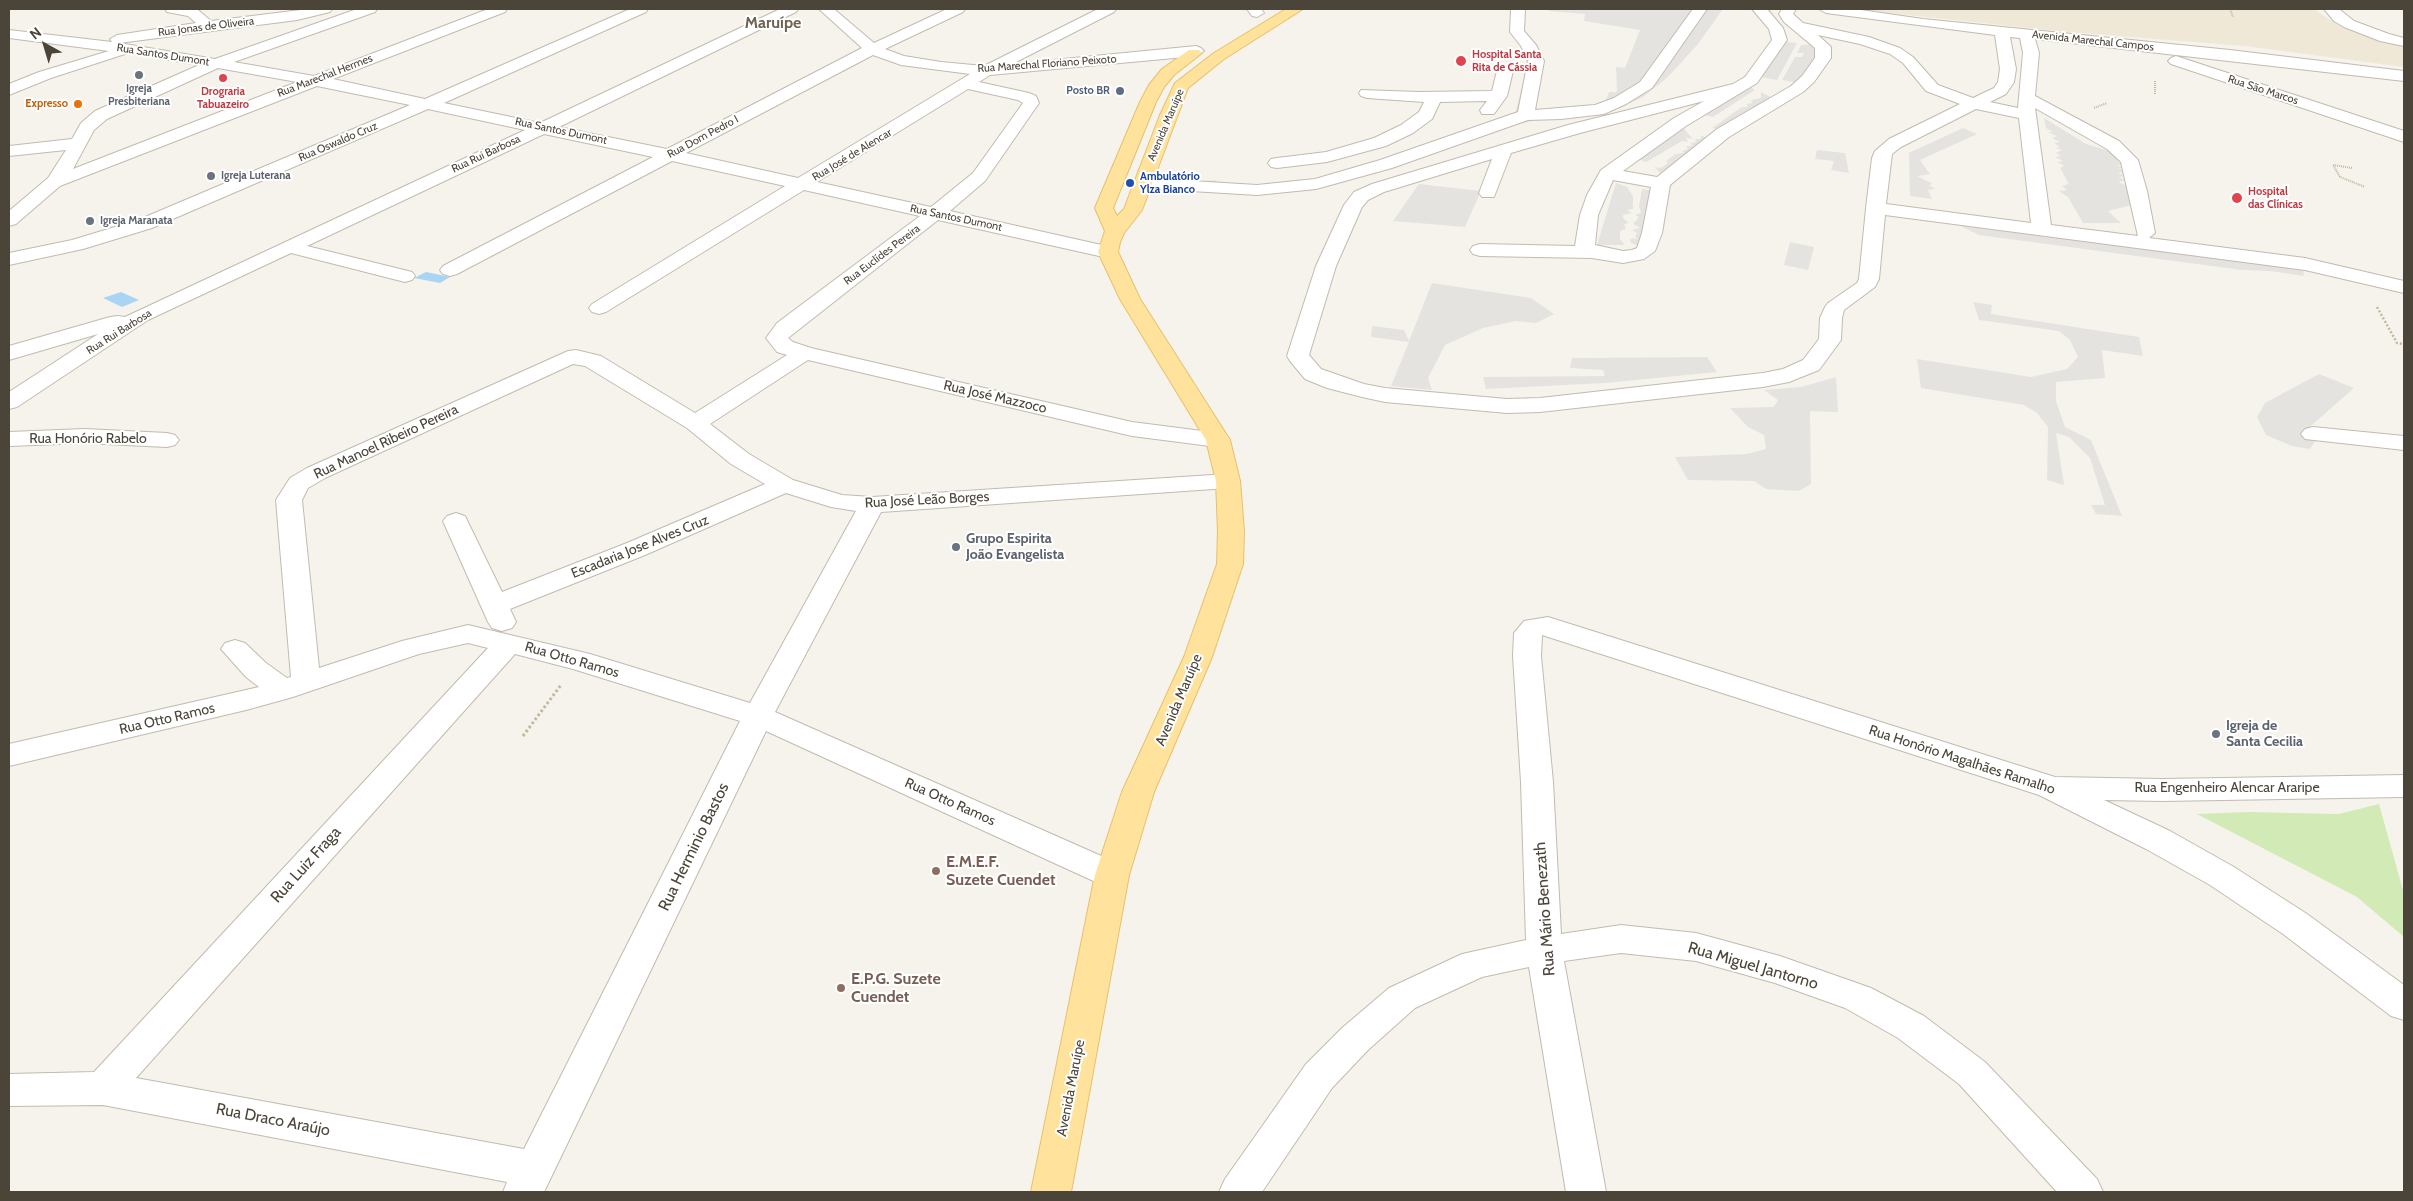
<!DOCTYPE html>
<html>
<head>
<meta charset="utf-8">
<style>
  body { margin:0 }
  #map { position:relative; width:2413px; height:1201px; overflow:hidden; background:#f6f3ec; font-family:Cabin,sans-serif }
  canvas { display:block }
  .frame { position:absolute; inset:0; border:10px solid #4b4439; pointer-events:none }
  .north { position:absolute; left:20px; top:20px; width:50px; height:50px; -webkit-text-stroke:4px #fff; paint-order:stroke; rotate:321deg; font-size:14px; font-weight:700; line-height:20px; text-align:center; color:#4b4439 }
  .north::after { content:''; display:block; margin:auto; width:18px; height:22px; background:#4b4439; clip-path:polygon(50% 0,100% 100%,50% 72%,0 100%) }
</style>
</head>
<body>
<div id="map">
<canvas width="2413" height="1201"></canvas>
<div class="frame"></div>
<div class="north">N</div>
</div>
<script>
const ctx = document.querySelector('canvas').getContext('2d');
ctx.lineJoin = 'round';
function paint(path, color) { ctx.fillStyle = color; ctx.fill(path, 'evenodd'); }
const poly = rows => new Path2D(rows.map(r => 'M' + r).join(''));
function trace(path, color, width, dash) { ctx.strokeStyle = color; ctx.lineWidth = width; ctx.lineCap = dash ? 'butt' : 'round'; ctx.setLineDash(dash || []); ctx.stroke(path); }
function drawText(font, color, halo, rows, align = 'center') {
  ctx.font = font + ' Cabin,sans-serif'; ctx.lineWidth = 4; ctx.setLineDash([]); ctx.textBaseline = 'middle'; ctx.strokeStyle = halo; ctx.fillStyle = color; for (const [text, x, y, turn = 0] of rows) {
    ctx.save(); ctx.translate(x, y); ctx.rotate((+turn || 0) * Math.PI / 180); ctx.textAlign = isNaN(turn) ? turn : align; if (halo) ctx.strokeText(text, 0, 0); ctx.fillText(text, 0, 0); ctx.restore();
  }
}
paint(poly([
  [1852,9,2313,9,2340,26,2354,32,2404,44,2404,67,2245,46,2067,32]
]), '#efe8d6');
paint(poly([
  [2379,804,2404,894,2404,937,2357,897,2197,814,2249,812,2339,814]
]), '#d2eab5');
paint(poly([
  [1549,9,1723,9,1698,44,1668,77,1643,97,1622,107,1536,120,1508,127,1404,164,1327,186,1281,193,1180,192,1179,183,1216,180,1220,185,1253,187,1314,180,1378,161,1515,114,1527,66,1543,68,1532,107,1546,111,1593,108,1616,100,1606,100,1609,92,1617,92,1616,67,1625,68,1640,30,1584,21,1585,14,1549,11],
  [1781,41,1797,43,1777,80,1761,77],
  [1817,44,1821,58,1799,83,1782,80,1795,57,1802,57,1804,53,1797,53,1801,45],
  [1747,84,1755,90,1713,117,1702,114],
  [1761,92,1774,99,1725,130,1712,128,1742,107,1748,107,1746,104,1752,103,1751,100,1761,98],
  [2044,118,2086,144,2120,154,2123,160,2117,161,2123,165,2117,165,2123,167,2119,168,2125,172,2118,173,2126,176,2119,177,2125,180,2118,182,2130,187,2132,205,2108,211,2121,223,2083,223,2068,197,2059,191,2067,190,2062,186,2069,184,2060,168,2064,166,2057,162,2063,161,2055,157,2061,156,2056,153,2062,150,2055,148,2060,147,2054,143,2060,142,2052,138,2057,136,2048,132,2053,132,2046,128],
  [1683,128,1693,139,1686,138,1688,142,1682,141,1646,162,1638,159],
  [1963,128,1977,134,1920,160,1930,174,1917,176,1933,184,1929,185,1935,189,1928,190,1932,199,1910,196,1909,153],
  [1701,136,1714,139,1663,177,1655,167,1661,168,1668,163,1666,161,1675,154,1684,153,1682,151,1688,149,1686,146,1693,146,1690,143,1696,142,1695,139,1701,139],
  [1817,150,1845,153,1849,173,1831,170,1834,161,1815,159],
  [1616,183,1627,187,1633,196,1633,209,1627,210,1632,213,1623,215,1623,218,1629,223,1624,224,1626,229,1620,231,1620,239,1625,245,1597,245],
  [1419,184,1481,191,1465,227,1393,221],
  [1642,189,1656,191,1645,249,1631,243,1630,240,1632,238,1637,239,1635,236,1637,233,1632,230,1640,228,1633,224,1639,217,1635,215,1641,213,1639,206],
  [1960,226,2303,269,2304,276,2270,271,2242,270,1979,235],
  [1790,242,1814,247,1808,270,1784,265],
  [1432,283,1531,298,1554,314,1536,323,1516,321,1483,328,1445,345,1428,378,1432,390,1391,386,1409,342,1371,337,1372,326,1404,330,1409,341],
  [1973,302,1992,305,1991,314,2139,337,2143,356,2102,350,2105,378,2056,382,2056,401,2065,427,2091,440,2122,516,2096,514,2091,505,2105,505,2090,458,2069,437,2056,433,2064,485,2047,480,2048,427,2037,413,2024,405,1921,388,1917,359,2031,377,2067,369,2078,357,2070,340,2059,331,1979,320],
  [1707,357,1717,372,1605,383,1486,389,1483,377,1605,376,1603,370,1570,368,1572,358],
  [2319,374,2354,388,2303,433,2316,440,2310,449,2292,446,2266,435,2257,417,2265,403],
  [1836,377,1838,412,1810,411,1811,484,1799,491,1766,489,1754,481,1688,480,1675,457,1747,454,1766,449,1764,435,1748,427,1730,408,1774,407,1778,400,1764,390,1801,387]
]), '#e5e3e0');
paint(poly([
  [426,272,450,277,440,283,414,278],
  [121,292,139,300,122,307,103,298]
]), '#a9d4f2');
const minor = poly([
  [165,9,197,9,211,21,309,9,332,9,330,12,297,20,119,43,215,59,357,9,377,9,375,12,234,62,314,76,488,9,507,9,505,12,333,79,425,99,630,9,648,9,646,12,444,103,540,123,780,9,798,9,796,12,559,127,667,149,862,48,819,9,834,9,874,43,947,9,965,9,963,12,885,49,904,56,941,62,984,66,1098,9,1116,9,1114,12,1012,64,1196,46,1201,48,1204,51,1196,56,990,75,979,82,1029,93,1036,96,1039,103,985,181,950,211,1115,248,1118,252,1115,256,1108,258,938,220,788,338,793,342,811,348,1132,422,1218,433,1226,435,1230,440,1226,445,1218,447,1132,436,808,360,710,424,749,454,793,480,842,495,872,497,1228,474,1237,476,1240,481,1237,486,1228,488,881,512,775,712,1124,866,1129,875,1124,884,1112,888,1100,884,766,731,544,1192,503,1192,507,1182,103,1105,9,1106,9,1074,94,1072,488,648,468,643,419,654,293,697,246,710,9,766,9,744,259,687,246,677,221,649,225,643,235,640,245,643,266,663,287,678,291,677,276,500,290,478,307,468,568,351,576,350,601,356,695,413,787,355,777,352,766,338,777,323,920,216,804,190,606,312,599,314,592,312,589,308,592,304,785,186,672,161,457,274,450,276,443,274,440,270,443,266,653,157,544,134,307,246,412,272,415,276,412,280,405,282,291,253,148,320,17,407,9,409,9,392,98,334,9,360,9,346,110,317,118,316,125,317,525,130,428,109,152,228,83,249,9,265,9,253,72,240,138,220,410,105,317,86,60,186,16,224,9,226,9,211,48,178,66,150,9,156,9,146,72,139,81,123,95,111,199,65,128,53,51,78,9,95,9,84,39,72,109,51,9,38,9,30,112,42,110,39,117,35,196,23,188,16,167,12,165,9],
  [873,55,901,65,970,74,798,178,686,153,873,55],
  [218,68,297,82,73,169,94,130,107,119,218,68],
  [968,89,1018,100,1023,103,973,173,931,207,817,182,968,89],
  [573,364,585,366,687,428,731,464,765,484,627,543,502,592,465,516,456,513,447,516,443,521,488,622,492,628,502,631,512,628,516,622,510,609,645,555,786,493,831,507,856,511,750,703,590,654,468,625,402,641,319,668,302,500,308,488,325,478,573,364],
  [515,654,573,669,740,721,524,1149,136,1078,515,654],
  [1247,9,1261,9,1264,13,1257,17,1252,16,1247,9],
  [1511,9,1525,9,1524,31,1536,45,1544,61,1535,110,1595,105,1614,98,1640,82,1693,9,1707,9,1652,88,1626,104,1604,114,1561,119,1528,120,1392,168,1316,189,1257,195,1142,188,1136,187,1133,183,1136,179,1142,178,1257,185,1315,179,1380,160,1518,112,1528,61,1521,46,1510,32,1511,9],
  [1752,9,1767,9,1783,28,1787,40,1757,83,1686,126,1623,171,1657,177,1717,129,1791,86,1802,76,1815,58,1815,48,1784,22,1779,14,1782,9,1796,9,1793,14,1803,23,1869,37,1900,48,1913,57,1938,85,1973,98,1994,88,1998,82,2000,69,1995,35,1826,13,1819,9,1854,9,1923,19,2230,50,2404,71,2404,81,2035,39,2039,53,2035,96,2119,141,2138,160,2147,191,2155,233,2149,238,2305,258,2404,281,2404,293,2305,270,1885,215,1879,279,1875,287,1844,310,1842,318,1841,340,1819,370,1789,382,1763,387,1540,412,1507,413,1385,402,1362,397,1327,388,1305,379,1290,361,1287,356,1316,266,1344,205,1354,192,1372,184,1568,125,1733,84,1745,77,1772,40,1769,29,1752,9],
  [1818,35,1860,44,1890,54,1903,63,1926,91,1960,104,1889,139,1875,151,1872,158,1866,208,1859,279,1857,283,1828,303,1825,307,1820,318,1819,339,1803,360,1783,369,1763,373,1540,398,1507,399,1385,388,1364,384,1321,369,1309,355,1336,266,1362,207,1368,200,1384,192,1492,159,1479,193,1482,197,1494,197,1511,153,1580,133,1704,101,1674,118,1601,170,1587,195,1580,215,1575,246,1480,244,1473,246,1470,250,1473,254,1480,256,1592,258,1623,263,1644,259,1655,251,1662,233,1670,185,1729,137,1803,92,1814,82,1831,58,1831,47,1818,35],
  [2010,37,2020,38,2023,53,2018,108,1990,102,2006,94,2014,82,2016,69,2010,37],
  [2035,108,2107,149,2121,162,2138,236,2051,225,2035,108],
  [1976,109,2019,118,2031,223,1886,204,1892,154,1901,147,1976,109],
  [1613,180,1651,187,1642,233,1637,248,1632,250,1623,251,1595,245,1598,215,1613,180],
  [2324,9,2339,9,2354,21,2389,34,2404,38,2404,46,2380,41,2344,27,2334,21,2324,9],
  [2176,56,2404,131,2404,142,2171,64,2168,61,2171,58,2176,56],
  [1505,66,1513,71,1507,96,1494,114,1482,114,1480,110,1487,101,1440,102,1432,119,1413,133,1386,146,1327,162,1277,168,1271,167,1268,163,1271,159,1277,158,1326,152,1374,138,1401,125,1419,112,1424,102,1367,98,1361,96,1359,93,1361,90,1419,92,1492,91,1497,71,1505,66],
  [2313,427,2404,436,2404,450,2305,439,2301,434,2305,429,2313,427],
  [85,429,167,433,175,435,179,440,175,445,167,447,85,443,9,446,9,432,85,429],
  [1548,617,2055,777,2162,779,2404,775,2404,797,2162,801,2104,800,2170,831,2234,867,2307,914,2404,985,2404,1020,2391,1016,2283,934,2210,885,2146,849,2039,795,1542,635,1541,656,1553,782,1561,934,1621,925,1696,933,1780,956,1871,988,1924,1016,1985,1062,2097,1179,2103,1192,2057,1192,1959,1084,1898,1038,1845,1008,1775,983,1696,961,1621,953,1564,961,1606,1192,1566,1192,1529,967,1482,977,1415,1008,1368,1050,1332,1088,1262,1192,1219,1192,1225,1179,1306,1064,1342,1028,1389,988,1462,954,1526,940,1521,782,1513,656,1514,633,1524,621,1548,617]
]);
const major = poly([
  [1286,9,1303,9,1224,59,1188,88,1142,210,1124,233,1120,242,1118,252,1140,299,1230,440,1240,481,1244,531,1243,564,1212,657,1154,792,1129,875,1071,1192,1031,1192,1095,875,1122,792,1184,657,1217,564,1218,531,1216,481,1206,440,1120,299,1098,252,1105,231,1095,208,1140,102,1149,85,1162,69,1189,50,1199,50,1202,53,1174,75,1164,87,1156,102,1113,208,1117,216,1124,209,1160,115,1175,83,1214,53,1286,9]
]);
trace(minor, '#c2bbae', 2);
trace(major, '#e6c16a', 2);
trace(poly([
  [2230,9,2233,17],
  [2155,81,2155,95],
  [2094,108,2107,103],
  [2352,168,2333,165,2340,177,2365,187]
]), '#c4b79f', 2, [1, 1]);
trace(poly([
  [2377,307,2397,343,2404,344]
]), '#c4b79f', 2.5, [2, 2]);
trace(poly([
  [523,736,561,685]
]), '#c4b79f', 3, [2.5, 2.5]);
paint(minor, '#fff');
paint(major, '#ffe39c');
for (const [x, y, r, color] of [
  [1461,61,6,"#e0444e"],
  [139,75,5,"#6b7280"],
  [223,78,5,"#e0444e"],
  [1120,91,5,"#5c6f8a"],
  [78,104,5,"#e8710a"],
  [211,176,5,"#6b7280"],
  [1130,183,5,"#1a4fb4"],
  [2237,198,6,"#e0444e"],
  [90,221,5,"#6b7280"],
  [956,547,5,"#6b7280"],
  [2216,734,5,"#6b7280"],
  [936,871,5,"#8d6e63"],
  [841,988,5,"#8d6e63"]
]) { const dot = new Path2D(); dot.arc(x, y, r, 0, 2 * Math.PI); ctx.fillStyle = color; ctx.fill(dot); trace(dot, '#fff', 2); }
drawText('11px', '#4b4439', '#fff', [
  ["Rua Jonas de Oliveira",206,27,-7],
  ["Avenida Marechal Campos",2093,41,6],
  ["Rua Santos Dumont",163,55,9],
  ["Rua Marechal Floriano Peixoto",1047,64,-4],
  ["Rua Marechal Hermes",325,76,-21],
  ["Rua São Marcos",2263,90,18],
  ["Avenida Maruípe",1166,125,-67],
  ["Rua Santos Dumont",561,131,12],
  ["Rua Dom Pedro I",703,137,-28],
  ["Rua Oswaldo Cruz",338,142,-23],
  ["Rua Rui Barbosa",486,154,-25],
  ["Rua José de Alencar",852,155,-31],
  ["Rua Santos Dumont",956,218,12],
  ["Rua Euclídes Pereira",882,255,-37],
  ["Rua Rui Barbosa",119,332,-32]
]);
drawText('bold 11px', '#be3a42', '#fff', [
  ["Hospital Santa",1472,55],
  ["Rita de Cássia",1472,68],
  ["Drograria",223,92,"center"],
  ["Tabuazeiro",223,105,"center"],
  ["Hospital",2248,192],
  ["das Clínicas",2248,205]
], 'left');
drawText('bold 11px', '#5b616d', '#fff', [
  ["Igreja",139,89,"center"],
  ["Presbiteriana",139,102,"center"],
  ["Igreja Luterana",221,176],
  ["Igreja Maranata",100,221]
], 'left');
drawText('bold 11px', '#4e5e75', '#fff', [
  ["Posto BR",1110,91]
], 'right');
drawText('bold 11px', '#c56008', '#fff', [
  ["Expresso",68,104]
], 'right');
drawText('bold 11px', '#164399', '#fff', [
  ["Ambulatório",1140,177],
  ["Ylza Bianco",1140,190]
], 'left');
drawText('14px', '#4b4439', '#fff', [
  ["Rua José Mazzoco",995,397,13],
  ["Rua Honório Rabelo",88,439],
  ["Rua Manoel Ribeiro Pereira",386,442,-25],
  ["Rua José Leão Borges",927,500,-3],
  ["Escadaria Jose Alves Cruz",640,547,-22],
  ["Rua Otto Ramos",572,660,16],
  ["Avenida Maruípe",1179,700,-67],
  ["Rua Otto Ramos",167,719,-13],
  ["Rua Honôrio Magalhães Ramalho",1962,760,18],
  ["Rua Engenheiro Alencar Araripe",2227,788],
  ["Rua Otto Ramos",950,802,24],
  ["Avenida Maruípe",1071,1088,-79]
]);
drawText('bold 14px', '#5b616d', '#fff', [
  ["Grupo Espirita",966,539],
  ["João Evangelista",966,555],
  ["Igreja de",2226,726],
  ["Santa Cecilia",2226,742]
], 'left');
drawText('bold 16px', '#6e6250', '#fff', [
  ["Maruípe",773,23]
]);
drawText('16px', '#4b4439', '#fff', [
  ["Rua Herminio Bastos",694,847,-64],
  ["Rua Luiz Fraga",306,865,-48],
  ["Rua Mário Benezath",1545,909,-94],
  ["Rua Miguel Jantorno",1753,966,16],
  ["Rua Draco Araújo",273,1120,11]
]);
drawText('bold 16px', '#785e54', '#fff', [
  ["E.M.E.F.",946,862],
  ["Suzete Cuendet",946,880],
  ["E.P.G. Suzete",851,979],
  ["Cuendet",851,997]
], 'left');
</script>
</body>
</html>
